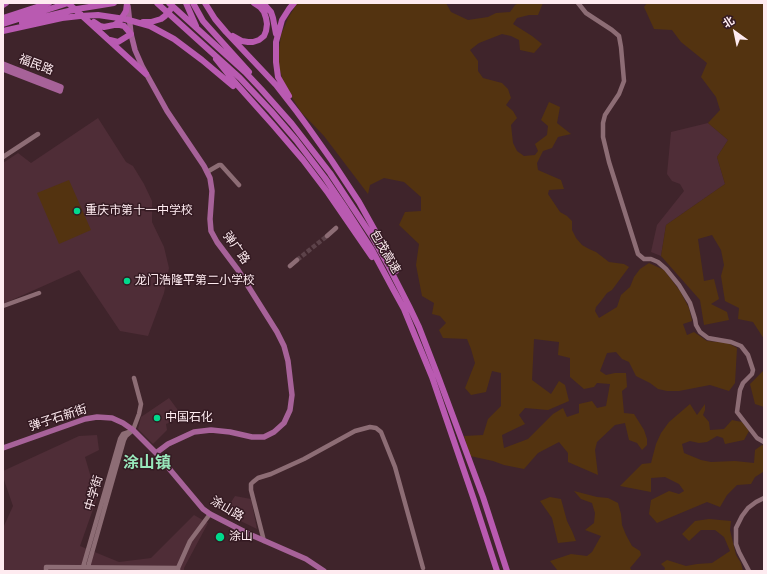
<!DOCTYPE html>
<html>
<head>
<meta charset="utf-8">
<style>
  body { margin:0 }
  #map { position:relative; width:767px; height:574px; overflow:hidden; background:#3f242b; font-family:"Open Sans","Noto Sans SC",sans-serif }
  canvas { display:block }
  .frame { position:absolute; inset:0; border:4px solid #feebf0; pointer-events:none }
  .north { position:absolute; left:715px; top:12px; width:40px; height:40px; -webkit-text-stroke:3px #341a22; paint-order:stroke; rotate:327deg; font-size:11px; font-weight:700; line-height:16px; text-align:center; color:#feebf0 }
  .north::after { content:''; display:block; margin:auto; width:14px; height:18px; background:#feebf0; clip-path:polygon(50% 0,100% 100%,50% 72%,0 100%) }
</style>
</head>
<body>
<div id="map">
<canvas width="767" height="574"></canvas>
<div class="frame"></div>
<div class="north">北</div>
</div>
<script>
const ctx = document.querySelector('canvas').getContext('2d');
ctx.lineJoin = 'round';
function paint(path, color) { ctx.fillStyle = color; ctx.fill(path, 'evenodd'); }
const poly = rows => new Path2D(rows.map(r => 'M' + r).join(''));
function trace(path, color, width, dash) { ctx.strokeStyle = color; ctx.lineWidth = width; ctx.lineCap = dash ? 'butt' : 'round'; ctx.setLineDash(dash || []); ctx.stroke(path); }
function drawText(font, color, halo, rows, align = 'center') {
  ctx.font = font + ' "Open Sans","Noto Sans SC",sans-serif'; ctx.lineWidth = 3; ctx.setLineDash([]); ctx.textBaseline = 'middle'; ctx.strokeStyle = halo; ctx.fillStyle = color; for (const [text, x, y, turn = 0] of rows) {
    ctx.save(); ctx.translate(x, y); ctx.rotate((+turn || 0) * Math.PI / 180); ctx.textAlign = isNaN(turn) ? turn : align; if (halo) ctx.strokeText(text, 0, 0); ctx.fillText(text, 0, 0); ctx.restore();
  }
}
paint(poly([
  [98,118,126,162,133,166,144,184,152,201,152,222,164,247,169,268,164,293,148,336,120,331,79,270,3,304,3,163,18,153,31,163],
  [708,123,728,140,717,157,725,184,666,225,661,256,651,252,657,225,684,191,680,184,672,181,667,174,671,132],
  [169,398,183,417,166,424,167,430,153,444,138,429,141,417],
  [97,435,99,450,85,457,97,498,80,546,119,562,151,558,194,515,208,523,184,568,184,571,3,571,3,528,13,506,3,477,3,471,79,436],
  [235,496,251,499,257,529,224,513]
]), '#4f2d37');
paint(poly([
  [301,3,446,3,451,12,468,20,488,17,496,13,510,12,515,5,519,3,543,3,538,15,529,15,517,18,513,24,532,36,542,44,534,53,520,50,519,40,511,36,502,34,479,43,470,50,478,61,478,71,483,78,502,83,508,89,511,98,506,105,513,111,517,118,511,125,513,143,517,151,524,156,535,155,538,151,535,144,547,135,548,126,541,120,549,102,560,107,557,123,571,134,558,137,552,148,543,151,537,163,538,170,561,180,564,189,549,190,548,194,560,212,567,216,572,221,572,230,576,238,582,245,589,249,596,252,609,262,624,264,629,267,612,290,607,293,601,301,596,307,595,311,599,318,617,307,621,295,630,287,634,277,640,269,649,263,664,270,680,291,689,308,692,321,683,324,687,335,694,332,707,341,728,343,737,348,735,383,729,391,710,385,679,391,667,391,658,389,650,383,636,376,629,362,622,359,616,352,607,353,600,371,606,375,615,373,626,373,627,387,622,391,624,413,634,414,644,430,647,439,647,445,642,450,637,443,629,440,625,423,615,425,597,442,595,450,598,475,568,462,568,453,559,442,538,453,524,469,504,465,493,461,470,456,464,436,483,435,488,419,501,406,501,373,492,371,486,392,471,395,465,388,475,363,471,349,467,339,443,338,439,330,446,323,440,316,432,314,434,303,422,296,416,265,419,244,399,225,405,212,421,211,421,197,404,182,384,178,370,185,368,194,324,136,301,112,291,96,283,81,279,67,279,50,281,35,288,18,297,4],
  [534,339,559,342,558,355,570,358,570,377,584,389,594,387,597,383,610,384,606,406,597,408,592,401,579,404,579,413,567,417,563,408,553,414,528,439,504,448,502,435,525,424,519,415,525,408,548,410,569,401,565,385,559,381,551,394,532,380],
  [647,3,764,3,764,339,753,322,738,319,739,308,725,301,721,276,724,265,721,250,712,235,698,239,704,281,714,279,719,299,711,304,727,312,729,320,704,325,700,300,661,256,666,225,725,184,717,157,728,140,708,123,720,110,716,97,701,77,707,63,681,42,672,30,654,29,644,7],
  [69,180,91,230,59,244,37,193],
  [764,370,764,407,755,404,750,384],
  [690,404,697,415,705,404,705,410,703,415,709,422,710,430,724,429,732,420,742,422,749,431,744,440,725,444,723,438,717,436,707,442,699,443,690,441,682,444,684,453,701,460,711,462,735,461,754,463,755,450,762,445,764,446,763,472,755,477,751,484,737,485,727,495,720,507,707,502,657,523,649,514,651,500,669,491,679,494,684,491,679,484,665,477,651,478,651,492,620,486,642,464,651,463,656,444,661,433,669,422],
  [574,491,597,497,608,498,618,503,621,514,622,525,626,535,632,546,640,551,641,555,630,568,632,571,558,571,550,561,571,554,587,556,592,552,601,536,585,530,594,523,595,513,592,503,581,499],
  [550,497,561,499,567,521,572,531,576,541,558,543,552,518,540,501],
  [709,519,731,521,730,530,736,555,741,563,743,571,664,571,665,568,661,564,667,560,686,566,697,564,712,563,730,551,724,537,715,530,701,530,689,541,682,534,695,521]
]), '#533310');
trace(poly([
  [297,260,327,236]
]), '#5c4249', 4.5, [4.5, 2]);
trace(poly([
  [578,3,586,13,612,30,619,36,621,47,624,81,619,94,605,115,603,123,603,137,609,162,638,254,644,259,651,259,658,262,666,269,679,285,690,303,695,319,696,325,700,332,708,338,731,342,741,346,748,355,753,370,752,374,743,383,740,390,737,412,757,438,764,442],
  [3,157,38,134],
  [207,172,219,165,221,165,239,185],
  [327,236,336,228],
  [290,266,297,260],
  [3,306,39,293],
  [264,541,251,490,251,484,253,482,258,478,271,474,304,459,355,431,370,427,376,428,381,432,395,467,423,568],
  [83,567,120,439,123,434,129,432],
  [88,567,124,440,126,436,133,430,139,414,141,404,134,378],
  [178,568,190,541,210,514],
  [46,571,46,567,178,568,178,571],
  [749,571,739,552,736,544,736,528,742,516,748,508,756,502,764,498]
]), '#8d6d75', 4.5);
trace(poly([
  [128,6,131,34,135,50,142,66,167,111,204,166,210,178,212,191,210,219,211,231,217,242,238,270,277,332,284,346,288,361,292,395,290,410,284,423,274,432,264,437,252,437,230,432,211,430,194,432,168,444,156,453],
  [3,64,61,87,60,91,3,69],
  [3,448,85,419,97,417,112,418,123,423,133,430,156,453,203,509,210,514,249,534,306,559,324,571]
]), '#a76299', 5.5);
trace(poly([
  [68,3,146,74],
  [157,3,240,78,271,111,296,140,325,178,346,209,371,248,393,289,404,309,413,331,432,377,474,500,497,571],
  [169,3,245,72,261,89,292,124,330,173,373,238,388,265,409,306,419,327,438,376,483,497,507,571],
  [186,3,196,26],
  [193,3,203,21,249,72],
  [205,3,215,19,226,32,276,85,297,112,308,127,332,161,359,202,378,236,396,271],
  [263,3,271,12,273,18,276,34],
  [3,5,6,3],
  [3,18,49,3],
  [94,22,100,26,104,27,114,25,119,22,123,16,126,11,127,3],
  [143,22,151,22,161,19,165,16,170,10],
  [22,23,35,19,77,9,114,3],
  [3,24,68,3],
  [3,31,62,18,80,16,98,15,125,19,150,26,174,39,202,60,233,86],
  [233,36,242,41,248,42,253,42,259,40,264,36,266,31,267,24,266,18,264,12,260,7,254,3],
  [110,40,118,42,131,34,124,26,120,25,114,25],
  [216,59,232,79,273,125,303,160,328,193,372,257],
  [289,96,278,77,276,62,276,42,282,20,289,9,294,3]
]), '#b95ab1', 6);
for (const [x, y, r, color] of [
  [77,211,4,"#00d98c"],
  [127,281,4,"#00d98c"],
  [157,418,4,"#00d98c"],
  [220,537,5,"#00d98c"]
]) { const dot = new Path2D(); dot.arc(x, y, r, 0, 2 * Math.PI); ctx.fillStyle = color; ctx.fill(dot); trace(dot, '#341a22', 1.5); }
drawText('12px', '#feebf0', '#341a22', [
  ["福民路",36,65,21],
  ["弹广路",236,248,55],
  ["包茂高速",385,252,60],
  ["弹子石新街",58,418,-18],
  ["中学街",94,493,-74],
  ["涂山路",227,509,31]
]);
drawText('12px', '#feebf0', '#341a22', [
  ["重庆市第十一中学校",85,211],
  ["龙门浩隆平第二小学校",135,281],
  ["中国石化",165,418],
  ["涂山",229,537]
], 'left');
drawText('bold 16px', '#98e7bb', '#341a22', [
  ["涂山镇",147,463]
]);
</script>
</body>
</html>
